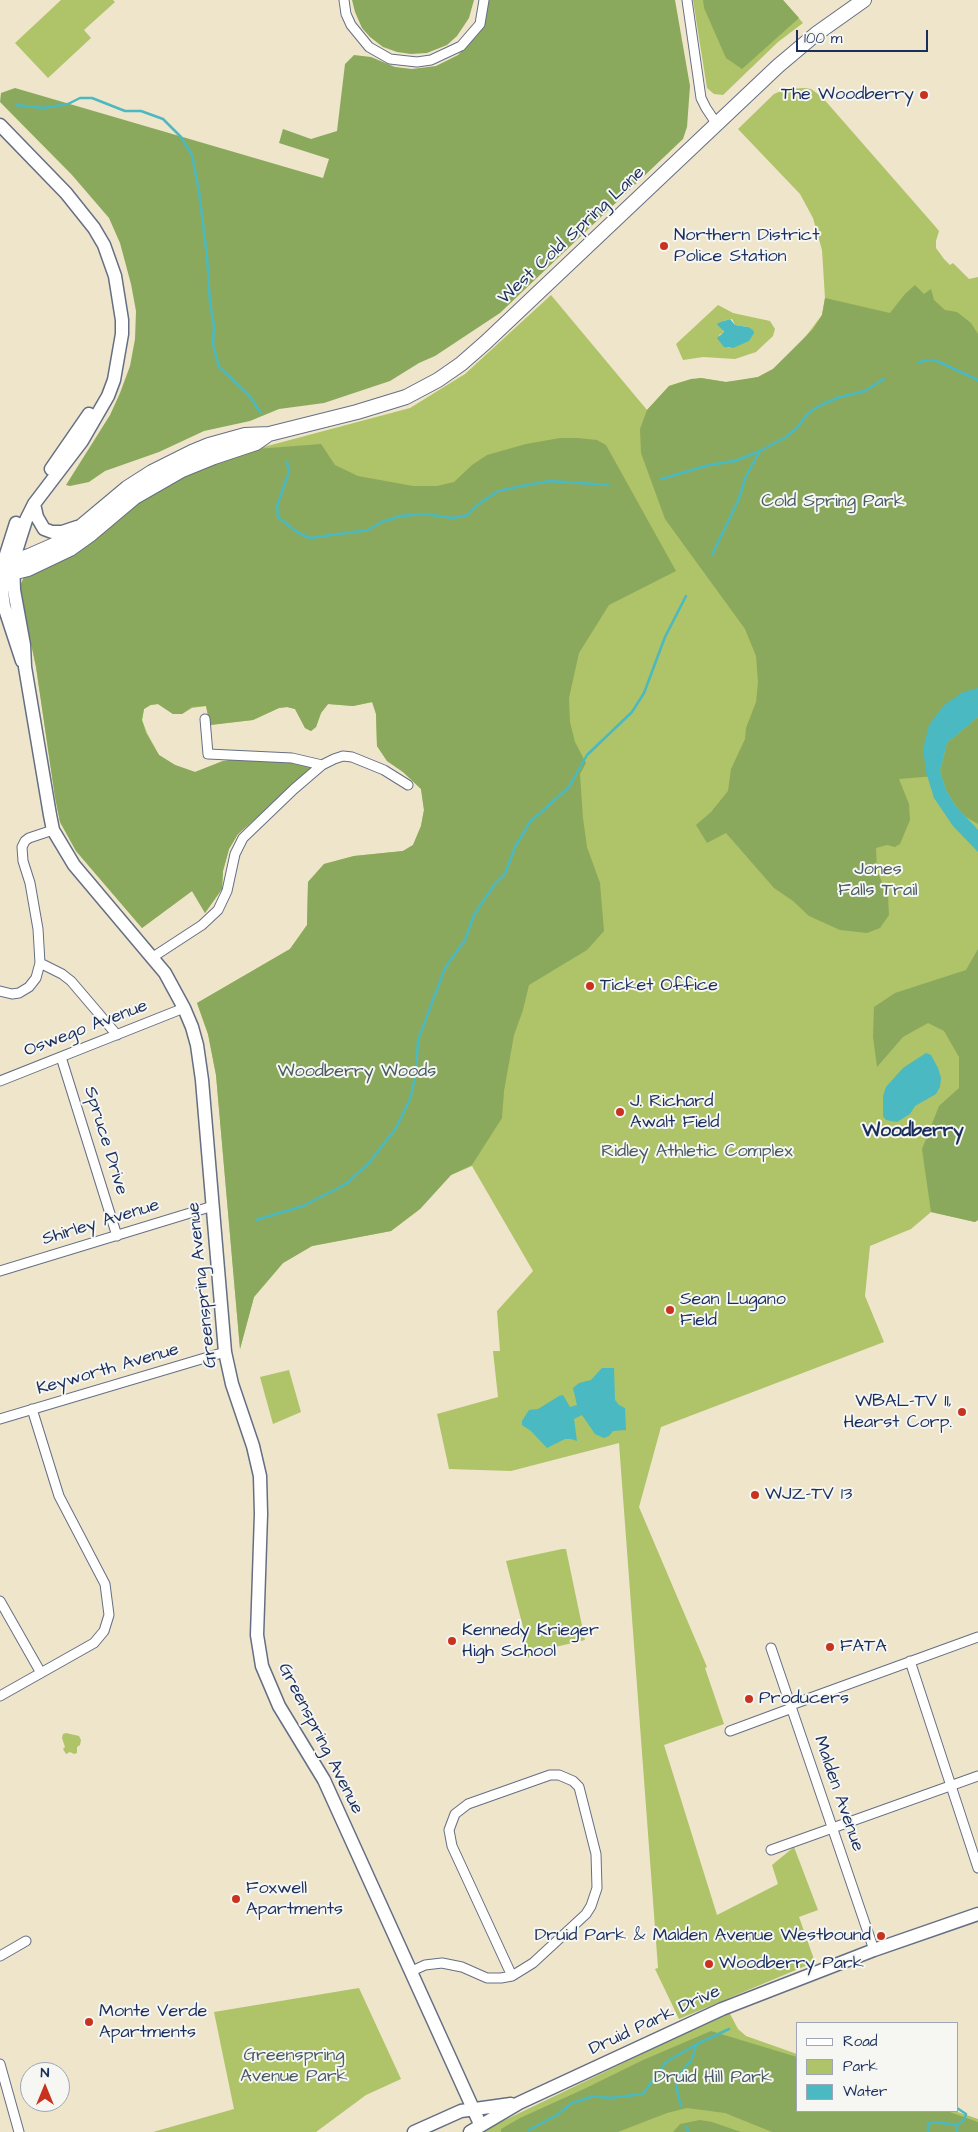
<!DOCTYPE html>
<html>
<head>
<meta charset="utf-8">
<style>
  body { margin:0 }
  #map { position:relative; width:978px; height:2132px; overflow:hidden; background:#eee5cb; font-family:"Architects Daughter",sans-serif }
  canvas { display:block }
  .legend { position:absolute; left:796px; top:2022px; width:162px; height:90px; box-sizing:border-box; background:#f6f6f2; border:1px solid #9ea6b7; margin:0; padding:6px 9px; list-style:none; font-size:15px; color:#1b2f5e }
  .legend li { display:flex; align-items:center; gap:10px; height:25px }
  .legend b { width:25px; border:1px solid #9ea6b7 }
  .north { position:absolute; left:20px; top:2062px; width:50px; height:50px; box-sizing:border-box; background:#f6f6f2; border:1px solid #9ea6b7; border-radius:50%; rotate:0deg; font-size:14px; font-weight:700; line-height:20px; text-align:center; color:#1b2f5e }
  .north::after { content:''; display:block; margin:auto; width:18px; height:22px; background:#c8321e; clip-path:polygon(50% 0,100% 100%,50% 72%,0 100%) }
  .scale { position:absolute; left:796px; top:30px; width:132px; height:22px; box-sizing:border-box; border:2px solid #1b2f5e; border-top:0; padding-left:6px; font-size:15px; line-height:18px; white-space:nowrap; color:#1b2f5e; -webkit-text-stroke:4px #f6f6f2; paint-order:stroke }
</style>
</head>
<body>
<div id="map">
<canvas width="978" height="2132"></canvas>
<ul class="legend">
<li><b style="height:6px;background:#fff"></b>Road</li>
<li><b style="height:14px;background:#afc368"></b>Park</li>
<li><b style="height:14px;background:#4ab9c1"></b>Water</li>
</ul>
<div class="north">N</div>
<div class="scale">100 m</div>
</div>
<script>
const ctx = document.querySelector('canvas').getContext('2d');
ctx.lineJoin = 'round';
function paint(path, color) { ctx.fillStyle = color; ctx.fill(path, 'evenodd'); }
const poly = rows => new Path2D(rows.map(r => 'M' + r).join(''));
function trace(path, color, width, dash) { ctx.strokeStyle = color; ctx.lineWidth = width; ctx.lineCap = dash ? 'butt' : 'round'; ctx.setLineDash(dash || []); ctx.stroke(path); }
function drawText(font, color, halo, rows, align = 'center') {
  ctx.font = font + ' "Architects Daughter",sans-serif'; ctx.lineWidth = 4; ctx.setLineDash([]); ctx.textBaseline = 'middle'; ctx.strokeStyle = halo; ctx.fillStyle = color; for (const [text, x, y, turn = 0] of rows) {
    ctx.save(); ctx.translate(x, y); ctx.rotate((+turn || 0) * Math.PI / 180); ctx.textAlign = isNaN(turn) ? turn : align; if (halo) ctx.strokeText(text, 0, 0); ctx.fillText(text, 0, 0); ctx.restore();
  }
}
paint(poly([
  [61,0,113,0,115,2,84,30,91,38,48,78,15,43],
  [693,0,783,0,803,23,778,42,723,95,714,94,707,88],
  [805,88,811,89,822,97,934,225,939,231,936,241,936,248,944,259,950,265,953,263,969,279,978,277,978,1220,975,1222,931,1212,911,1229,870,1246,865,1296,884,1342,661,1427,639,1507,707,1667,705,1668,724,1724,664,1745,717,1915,778,1884,772,1865,794,1847,818,1910,799,1917,815,1962,679,2019,655,1969,658,1968,619,1443,511,1471,449,1469,437,1414,498,1397,493,1351,500,1351,497,1311,533,1271,472,1166,451,1175,420,1209,391,1231,312,1246,283,1263,254,1297,240,1349,216,1075,208,1034,197,1003,290,949,307,925,308,882,324,864,354,856,403,851,413,845,421,826,424,810,421,789,403,772,387,761,377,746,376,714,373,702,353,706,328,704,321,713,316,727,311,731,305,728,295,709,287,707,279,708,253,720,210,725,206,706,192,708,182,714,173,714,158,704,151,705,144,709,142,720,147,733,159,755,175,765,195,772,223,761,289,788,238,834,229,849,223,871,222,889,205,913,192,891,142,928,76,851,60,822,55,797,36,667,21,596,21,584,24,577,256,449,410,408,465,374,551,295,647,410,669,386,681,382,701,378,726,382,743,380,758,377,773,369,803,340,822,315,825,298,822,250,813,218,800,194,738,129,774,94,786,89],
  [718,305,733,313,770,321,775,329,773,336,756,352,735,359,703,357,683,360,676,344],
  [732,319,735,325,748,327,733,348,729,348,724,346,719,335,723,333,724,330,717,325,726,320],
  [289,1370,301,1412,273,1424,260,1377],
  [562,1549,566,1549,585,1640,534,1652,528,1658,519,1628,523,1627,506,1561],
  [66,1733,79,1736,81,1740,80,1745,77,1747,77,1753,74,1754,70,1752,66,1754,63,1749,65,1747,62,1738,63,1734],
  [359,1988,401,2079,366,2095,316,2132,153,2132,234,2109,214,2012],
  [729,2012,738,2029,746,2036,797,2054,797,2111,955,2111,978,2119,978,2132,480,2132]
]), '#afc368');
paint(poly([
  [352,0,474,0,469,18,457,36,447,45,427,53,411,54,397,52,383,47,370,37,362,28,355,12],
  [488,0,675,0,690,86,687,127,683,139,500,313,435,356,419,363,390,381,324,403,279,409,250,421,204,431,159,452,105,471,89,482,70,486,66,485,110,415,120,393,130,366,135,339,136,311,131,284,120,243,109,218,72,175,0,102,1,93,15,88,323,178,329,159,279,143,283,129,311,139,337,131,345,64,354,55,371,57,395,67,412,69,436,66,458,55,474,38,486,14],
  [703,0,783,0,799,18,742,69,726,58,704,8],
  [915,285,924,294,931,289,934,300,945,310,957,312,971,323,978,334,978,703,955,715,936,776,899,779,909,804,910,820,900,844,895,847,887,845,876,848,877,871,888,895,889,915,880,928,867,933,840,930,809,916,793,901,774,888,726,833,707,843,696,825,711,812,728,791,731,769,745,739,746,728,756,702,758,682,756,656,745,629,665,519,641,453,640,429,647,410,669,386,691,379,701,378,726,382,758,377,773,369,813,329,822,315,825,298,890,313,905,294],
  [560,438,578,438,597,440,606,445,676,571,609,605,579,653,569,698,570,722,575,742,586,763,580,774,583,818,587,847,600,883,604,931,587,950,529,985,523,1010,514,1035,504,1091,502,1118,472,1165,451,1175,420,1209,391,1231,312,1246,283,1263,254,1297,240,1349,216,1075,208,1034,197,1003,290,949,307,925,308,882,324,864,354,856,403,851,413,845,421,826,424,810,421,789,403,772,387,761,377,746,376,714,372,702,353,706,328,704,321,713,316,727,311,731,305,728,295,709,287,707,279,708,253,720,210,725,206,706,192,707,182,714,173,714,158,704,150,705,144,709,142,720,146,733,159,755,175,765,195,772,223,761,242,758,310,764,314,767,238,834,229,849,223,871,222,889,205,913,192,891,142,928,76,851,60,822,55,797,36,667,21,596,21,584,24,577,77,548,130,507,163,486,212,463,256,449,321,444,335,465,358,476,413,486,437,486,454,482,472,465,487,455,526,444],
  [978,717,978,824,966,817,955,805,946,790,940,771,947,743],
  [978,949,978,1220,975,1222,931,1212,922,1149,939,1106,959,1088,959,1057,944,1031,928,1023,903,1037,877,1067,873,1037,874,1007,895,993,966,970],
  [711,2031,797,2057,797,2111,947,2111,978,2122,978,2132,772,2132,725,2113,687,2108,667,2113,618,2132,501,2132,501,2129,520,2118,584,2089,643,2060],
  [700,2120,712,2122,741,2132,673,2132,680,2124]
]), '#8ba95c');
paint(poly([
  [730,319,735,325,748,327,753,330,754,333,749,341,733,348,724,347,717,338,723,333,724,331,717,325,718,323],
  [978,688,978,717,947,743,940,771,946,790,955,805,978,830,978,852,953,826,934,798,926,772,923,749,929,725,944,705,963,692],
  [926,1053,931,1055,938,1068,941,1078,940,1087,936,1094,915,1106,910,1114,897,1122,886,1120,883,1116,883,1096,886,1087,903,1068],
  [602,1368,614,1368,615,1400,619,1405,625,1408,626,1430,613,1431,609,1436,604,1438,595,1434,582,1415,574,1419,577,1441,571,1439,565,1439,547,1448,531,1431,522,1425,522,1421,529,1410,538,1409,559,1396,563,1395,570,1407,577,1405,573,1388,579,1383,591,1380]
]), '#4ab9c1');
trace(poly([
  [16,105,43,108,68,104,80,98,92,98,125,111,141,111,163,119,181,137,192,155,199,192,207,256,210,303,214,326,213,345,219,367,248,394,261,413],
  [918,363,926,360,937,361,978,380],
  [287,462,289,472,277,506,278,517,297,532,310,538,368,530,382,522,400,516,425,514,453,518,468,515,476,506,498,491,522,486,550,481,609,485],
  [661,479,709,465,735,461,760,451,786,437,798,427,808,413,823,404,840,397,865,391,884,379],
  [712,555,738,501,746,476,760,451],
  [256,1220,303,1206,346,1184,369,1163,396,1128,410,1099,416,1073,418,1040,445,968,465,940,474,915,494,885,505,874,515,847,530,822,569,787,587,755,632,712,644,693,665,637,686,596],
  [681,2106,677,2090,677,2082,681,2073,692,2059,696,2046],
  [687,2127,688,2132],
  [529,2130,557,2115,572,2103,594,2096,609,2098,643,2094,666,2062,697,2044,729,2029],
  [928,2132,928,2124,935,2122,957,2125,964,2120,966,2114,957,2108],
  [957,2132,957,2125]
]), '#4ab9c1', 2.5);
const street = poly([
  [344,0,346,14,351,25,369,47,390,59,417,62,431,60,461,46,480,24,484,0],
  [687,0,701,98,706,108,716,123],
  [205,719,208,754,292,758,322,765],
  [153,957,202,925,218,910,227,891,235,854,243,838,294,789,322,765,334,759,343,756,352,757,384,770,408,785],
  [40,963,62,974,71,981,117,1035],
  [0,991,12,994,19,993,29,987,36,978,40,963,38,929,30,883,23,861,22,847,25,841,29,838,53,830],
  [61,1057,117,1236],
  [0,1081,184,1008],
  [0,1271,213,1206],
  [0,1419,225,1352],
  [0,1601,41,1673],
  [771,1648,874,1950],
  [910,1661,978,1868],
  [0,1696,94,1643,104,1631,109,1615,105,1584,59,1496,32,1409],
  [791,1705,978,1637],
  [730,1731,792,1708],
  [771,1850,978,1776],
  [0,1956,26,1941],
  [412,1971,425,1965,442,1963,462,1967,487,1978,501,1978,512,1976,533,1963,586,1914,591,1906,597,1888,596,1854,579,1787,573,1781,559,1775,550,1775,468,1804,455,1814,449,1830,452,1846,512,1976],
  [0,2064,19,2132]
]);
const secondary = poly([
  [0,125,66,193,94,228,104,245,115,276,122,320,122,334,114,380,108,396,82,441,34,504,26,520,13,561,14,590,24,645,25,667,50,815,53,830,74,865,165,973,184,1008,192,1027,197,1045,202,1080,225,1352,232,1384,253,1446,260,1476,261,1514,257,1635,262,1666,279,1706,324,1780,480,2124],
  [51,469,89,414],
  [34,504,37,517,44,529,52,532,62,532,77,527],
  [16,523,3,564,2,592,4,606,22,661],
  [414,2132,461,2111,511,2104],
  [470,2132,519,2103,722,2009,874,1950,978,1914]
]);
const primary = poly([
  [0,565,29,556,54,545,72,534,127,488,152,472,192,452,209,445,245,435,269,434,357,412,406,397,438,380,461,364,485,343,778,66,816,34,864,0],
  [0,576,28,569,70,549,91,534,135,497,182,470,214,457,256,443,266,436]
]);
trace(street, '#656f84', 11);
trace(secondary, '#656f84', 15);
trace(primary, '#656f84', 16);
trace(street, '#fff', 9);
trace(secondary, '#fff', 12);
trace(primary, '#fff', 14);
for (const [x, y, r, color] of [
  [924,95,5,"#c8321e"],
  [664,246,5,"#c8321e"],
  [590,986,5,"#c8321e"],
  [620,1112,5,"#c8321e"],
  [670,1310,5,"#c8321e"],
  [962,1412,5,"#c8321e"],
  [755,1495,5,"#c8321e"],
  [452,1641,5,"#c8321e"],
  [830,1647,5,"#c8321e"],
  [749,1699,5,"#c8321e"],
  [236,1899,5,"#c8321e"],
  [881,1936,5,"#c8321e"],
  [709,1964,5,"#c8321e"],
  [89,2022,5,"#c8321e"]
]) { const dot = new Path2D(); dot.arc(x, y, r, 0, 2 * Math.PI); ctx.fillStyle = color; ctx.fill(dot); trace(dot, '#f6f6f2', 2); }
drawText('18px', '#1b2f5e', '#f6f6f2', [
  ["The Woodberry",914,95,"right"],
  ["Northern District",674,236],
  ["Police Station",674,257],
  ["Ticket Office",600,986],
  ["J. Richard",630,1102],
  ["Awalt Field",630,1123],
  ["Sean Lugano",680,1300],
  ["Field",680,1321],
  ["WBAL-TV 11,",952,1402,"right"],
  ["Hearst Corp.",952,1423,"right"],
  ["WJZ-TV 13",765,1495],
  ["Kennedy Krieger",462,1631],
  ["High School",462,1652],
  ["FATA",840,1647],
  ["Producers",759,1699],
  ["Foxwell",246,1889],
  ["Apartments",246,1910],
  ["Druid Park & Malden Avenue Westbound",871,1936,"right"],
  ["Woodberry Park",719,1964],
  ["Monte Verde",99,2012],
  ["Apartments",99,2033]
], 'left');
drawText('18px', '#1b2f5e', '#f6f6f2', [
  ["West Cold Spring Lane",572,236,-43],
  ["Oswego Avenue",86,1029,-21],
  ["Spruce Drive",105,1141,73],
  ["Shirley Avenue",101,1223,-17],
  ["Greenspring Avenue",203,1285,-96],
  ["Keyworth Avenue",108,1370,-16],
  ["Greenspring Avenue",320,1739,63],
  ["Malden Avenue",838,1794,71],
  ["Druid Park Drive",655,2021,-25]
]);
drawText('18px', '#475b61', '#f6f6f2', [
  ["Cold Spring Park",833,502],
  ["Jones",878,870],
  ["Falls Trail",878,891],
  ["Woodberry Woods",357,1072],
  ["Ridley Athletic Complex",697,1152],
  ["Greenspring",294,2056],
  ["Avenue Park",294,2077],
  ["Druid Hill Park",713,2078]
]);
drawText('bold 19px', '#1b2f5e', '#f6f6f2', [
  ["Woodberry",913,1132]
]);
</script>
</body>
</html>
